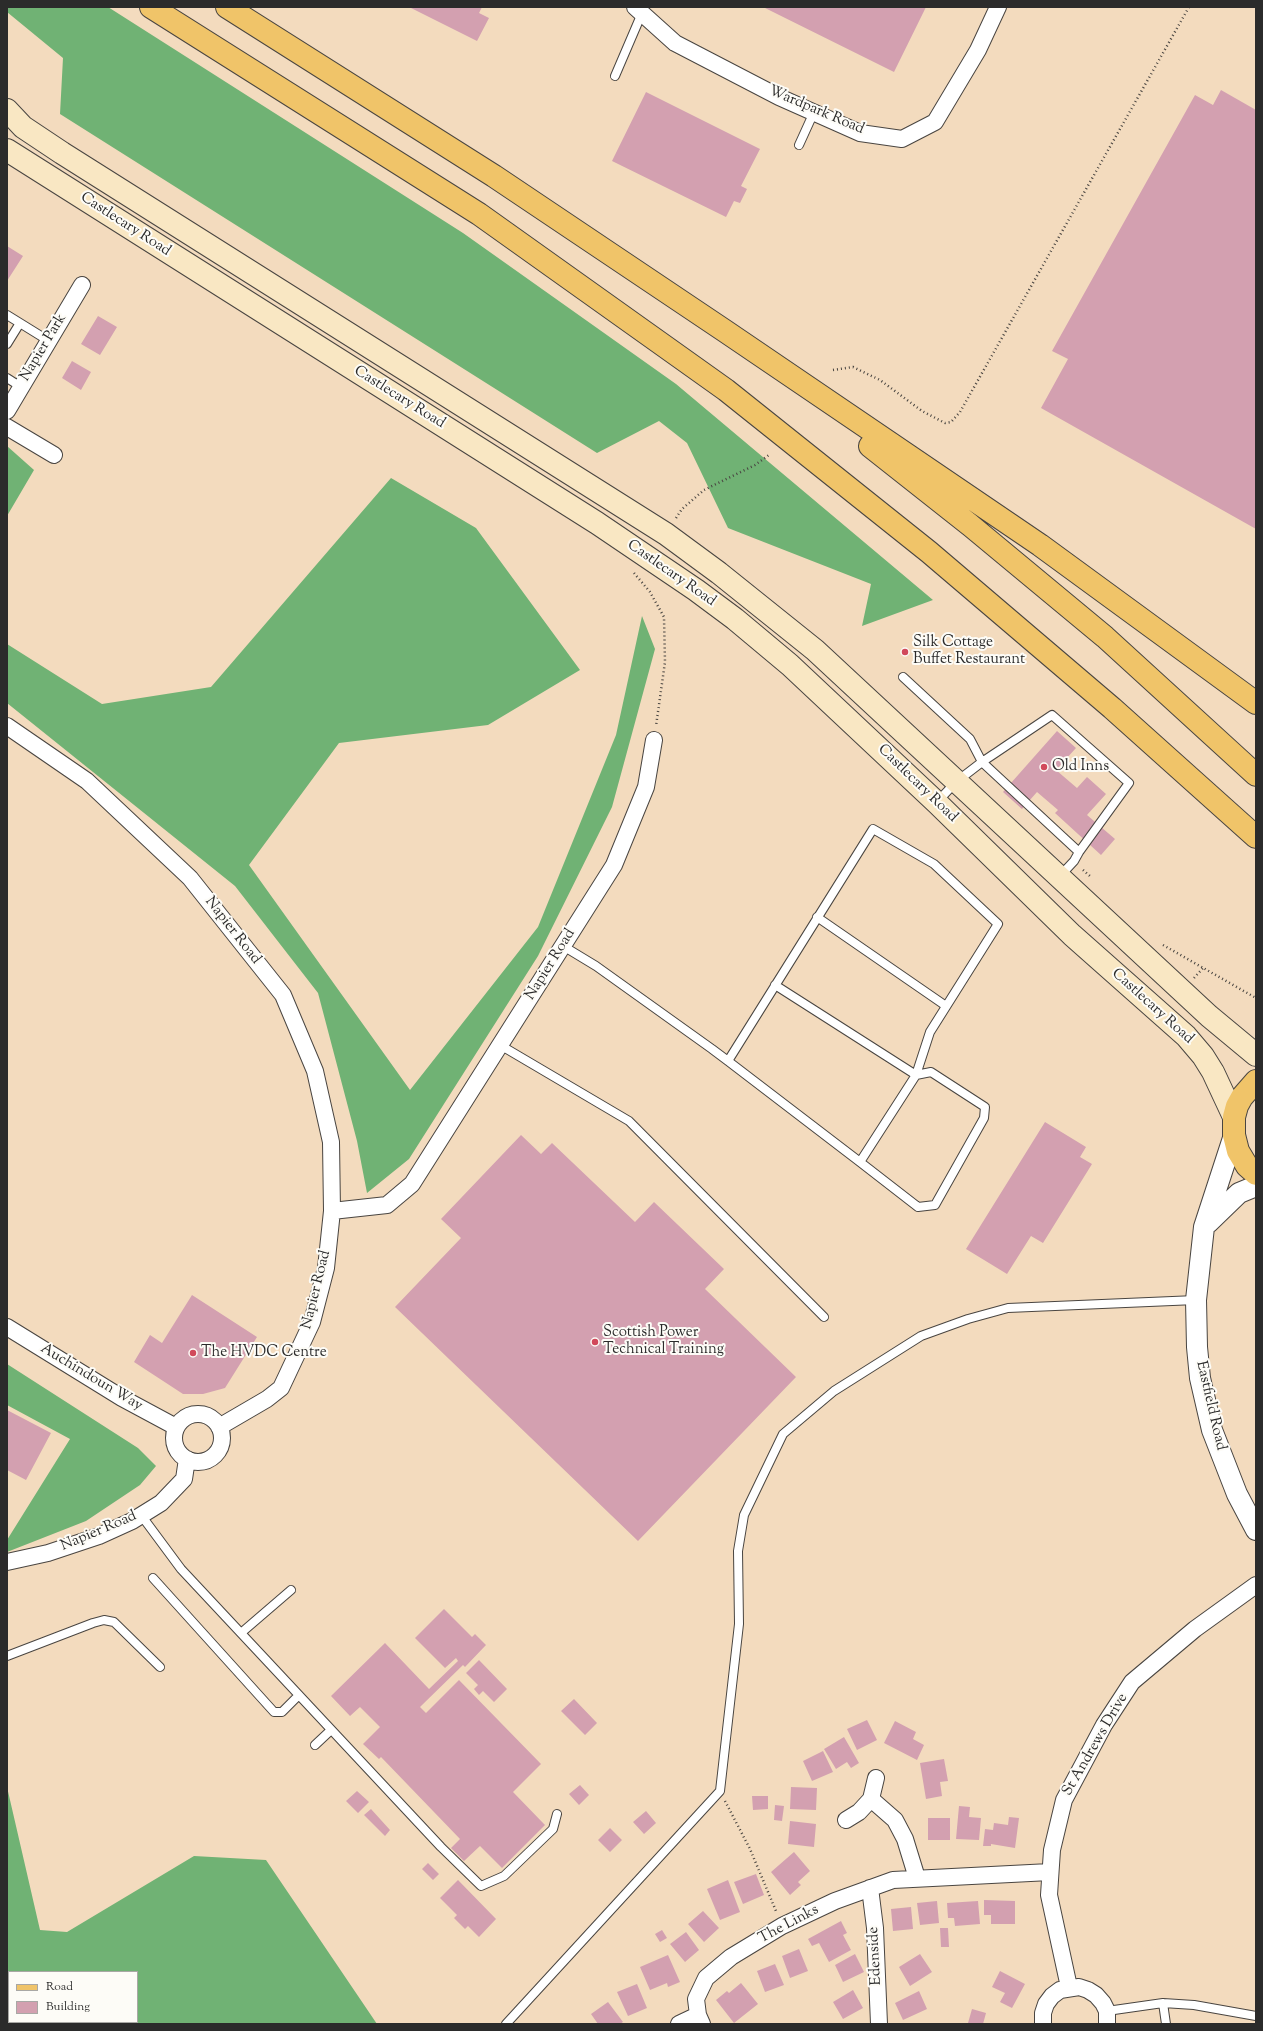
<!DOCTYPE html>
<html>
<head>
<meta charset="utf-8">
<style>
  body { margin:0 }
  #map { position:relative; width:1263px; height:2031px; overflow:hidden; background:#f3dbbe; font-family:"Sorts Mill Goudy",serif }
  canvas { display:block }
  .frame { position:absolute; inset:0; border:8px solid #2b2b2b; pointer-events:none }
  .legend { position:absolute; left:8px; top:1971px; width:130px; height:52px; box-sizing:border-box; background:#fdfcf7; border:1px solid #a9a8a5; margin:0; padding:5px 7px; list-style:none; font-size:12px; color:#2b2b2b }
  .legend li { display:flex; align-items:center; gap:8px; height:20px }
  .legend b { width:20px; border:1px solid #a9a8a5 }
</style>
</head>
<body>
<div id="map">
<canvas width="1263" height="2031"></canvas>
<div class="frame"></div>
<ul class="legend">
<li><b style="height:5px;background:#f0c469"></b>Road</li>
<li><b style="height:11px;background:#d3a0b0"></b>Building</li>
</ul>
</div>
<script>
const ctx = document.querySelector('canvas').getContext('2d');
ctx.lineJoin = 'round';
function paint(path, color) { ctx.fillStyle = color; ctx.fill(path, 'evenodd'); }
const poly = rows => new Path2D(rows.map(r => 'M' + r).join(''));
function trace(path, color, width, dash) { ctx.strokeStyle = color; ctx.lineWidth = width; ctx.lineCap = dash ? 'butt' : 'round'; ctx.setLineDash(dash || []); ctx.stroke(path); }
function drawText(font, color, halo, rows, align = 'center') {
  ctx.font = font + ' "Sorts Mill Goudy",serif'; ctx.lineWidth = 4; ctx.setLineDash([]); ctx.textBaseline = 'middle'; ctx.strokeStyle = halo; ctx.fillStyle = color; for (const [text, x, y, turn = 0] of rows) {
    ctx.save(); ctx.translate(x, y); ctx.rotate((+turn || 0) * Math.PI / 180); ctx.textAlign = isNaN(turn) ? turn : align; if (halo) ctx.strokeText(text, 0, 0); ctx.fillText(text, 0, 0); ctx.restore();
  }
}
paint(poly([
  [7,7,108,7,463,233,676,384,933,600,862,626,871,584,728,528,687,443,659,421,597,453,60,114,63,58,7,12],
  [7,446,34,470,7,516],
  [391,478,476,528,580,670,488,725,339,743,249,865,410,1090,538,927,616,735,642,616,655,649,612,807,538,956,409,1159,367,1193,357,1141,318,993,235,886,7,703,7,644,102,704,211,687],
  [7,1364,138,1448,156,1466,140,1485,86,1521,7,1552,7,1540,70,1439,7,1405],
  [7,1787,40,1930,67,1932,194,1856,266,1860,377,2024,7,2024],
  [9,1972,137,1972,137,2022,9,2022]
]), '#70b274');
paint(poly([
  [409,7,482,7,479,13,489,18,477,41],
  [763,7,926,7,894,72],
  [1221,90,1256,110,1256,529,1041,408,1068,359,1052,351,1195,95,1213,105],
  [646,92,760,149,741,186,747,189,740,203,734,201,726,217,612,161],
  [7,246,23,256,7,281],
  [98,316,117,327,100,355,81,344],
  [72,361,91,372,81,390,62,378],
  [1057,731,1076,748,1056,770,1077,788,1087,777,1106,794,1087,815,1115,839,1101,855,1055,813,1058,810,1037,792,1022,809,1003,792],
  [1045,1122,1086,1147,1080,1157,1092,1164,1043,1243,1031,1236,1007,1274,966,1249],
  [521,1135,541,1154,552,1143,635,1222,654,1202,724,1269,705,1289,796,1377,638,1541,395,1307,461,1238,441,1219],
  [192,1295,257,1337,225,1388,203,1394,183,1394,134,1362,150,1335,162,1343],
  [7,1410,51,1433,26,1480,7,1470],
  [444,1609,472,1637,475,1634,486,1645,465,1667,463,1665,420,1707,426,1713,459,1680,541,1764,513,1792,545,1825,502,1868,480,1846,464,1861,451,1848,460,1839,381,1757,379,1759,363,1744,380,1727,360,1707,350,1716,331,1696,385,1643,429,1689,458,1661,456,1658,445,1668,415,1638],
  [479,1660,507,1689,494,1702,483,1691,479,1695,474,1689,478,1685,466,1673],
  [574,1699,597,1723,585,1735,561,1711],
  [867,1720,877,1740,857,1750,847,1729],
  [895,1721,916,1732,913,1739,924,1745,917,1760,884,1743],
  [844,1737,859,1763,851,1768,847,1762,836,1769,824,1749],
  [823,1751,833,1772,812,1781,803,1761],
  [944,1759,948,1781,940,1782,942,1796,926,1799,920,1763],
  [580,1785,589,1795,579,1805,569,1794],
  [791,1787,817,1788,816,1810,790,1809],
  [357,1791,369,1802,358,1813,346,1801],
  [752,1796,768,1796,768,1809,753,1810],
  [775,1805,784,1806,782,1821,774,1820],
  [959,1806,970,1807,969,1817,981,1818,979,1840,956,1839],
  [371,1809,390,1830,385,1836,364,1815],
  [646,1811,656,1823,644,1834,633,1822],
  [1009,1817,1019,1818,1015,1848,991,1844,991,1846,983,1846,985,1829,993,1830,994,1823,1008,1825],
  [928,1818,950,1818,950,1840,928,1840],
  [790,1821,816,1824,814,1847,788,1844],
  [610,1828,622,1840,610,1852,598,1840],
  [794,1852,810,1871,798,1882,801,1885,790,1895,771,1872],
  [428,1863,439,1874,433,1880,422,1869],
  [756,1874,764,1895,743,1904,734,1882],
  [458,1880,496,1919,479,1937,468,1926,465,1929,454,1918,457,1915,440,1898],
  [728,1880,740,1912,720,1920,707,1889],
  [984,1900,1015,1901,1015,1924,991,1924,991,1915,984,1915],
  [937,1901,939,1923,920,1925,917,1903],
  [978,1901,980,1924,955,1926,954,1918,948,1918,947,1903],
  [911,1907,913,1929,893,1931,891,1909],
  [703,1911,719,1928,704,1942,688,1924],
  [841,1921,847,1933,843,1935,851,1950,829,1962,819,1943,812,1946,808,1939],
  [940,1928,948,1928,949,1947,941,1947],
  [662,1930,667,1938,660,1942,655,1934],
  [686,1932,699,1950,685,1962,670,1944],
  [799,1949,808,1971,790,1978,782,1956],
  [855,1954,864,1972,843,1982,835,1965],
  [920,1954,932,1972,910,1986,899,1967],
  [668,1955,680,1982,668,1987,667,1983,650,1990,640,1967],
  [775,1964,784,1985,765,1992,757,1971],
  [1000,1971,1025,1984,1012,2008,1000,2002,1005,1993,992,1987],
  [741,1983,758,2004,734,2023,716,2000,727,1991,729,1993],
  [637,1984,647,2008,628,2016,617,1992],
  [853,1990,863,2008,843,2019,833,2002],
  [919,1991,927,2009,903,2020,895,2003],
  [608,2002,623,2022,620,2024,598,2024,591,2014],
  [972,2009,986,2013,983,2024,968,2023]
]), '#d3a0b0');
const service = poly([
  [615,76,642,13],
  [799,145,814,112],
  [7,315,49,341],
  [7,344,20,323],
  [7,378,21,387],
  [903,677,970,739,982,762,1052,715,1129,783,1079,852],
  [937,802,956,782,982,762,1079,852,1074,861,1060,876],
  [817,917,946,1006],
  [563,946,596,966,712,1049,728,1061,860,1162,918,1207,935,1205,984,1118,985,1107,931,1072,916,1075,860,1162],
  [500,1045,629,1121,824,1317],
  [728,1061,873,829,934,864,998,924,930,1032,916,1075,775,985],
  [141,1515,181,1569,441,1847,481,1886,504,1876,553,1829,557,1814],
  [153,1578,274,1712,282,1712,299,1695],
  [241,1633,291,1590],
  [7,1656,93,1623,104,1620,114,1622,160,1667],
  [315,1745,331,1730],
  [1163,2003,1166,2024],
  [1107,2011,1163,2003,1194,2005,1256,2016],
  [506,2024,720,1791,739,1624,738,1551,744,1515,783,1434,834,1391,921,1336,968,1319,1008,1308,1196,1300]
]);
const minor = poly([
  [635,7,675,43,779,97,860,133,902,139,935,122,978,50,998,7],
  [7,411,82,285],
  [7,427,54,455],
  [7,726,87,781,190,878,283,995,315,1071,331,1142,332,1211,326,1268,312,1322,281,1388,267,1399,219,1427],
  [332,1211,387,1205,412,1184,614,865,646,787,654,740],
  [7,1327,122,1398,176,1427],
  '174 1438a24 24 0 1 1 48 0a24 24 0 1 1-48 0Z',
  [7,1562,48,1553,99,1536,132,1521,161,1503,184,1479,187,1459],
  [871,1799,895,1820,905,1839,917,1878],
  [846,1820,859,1812,871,1799,876,1778],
  [870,1888,875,1928,879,2024],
  [1069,1987,1049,1895,1052,1850,1064,1800,1104,1725,1132,1682,1195,1629,1256,1585],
  [679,2024,698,2015],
  [702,2024,698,2015,696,1999,706,1978,731,1957,782,1926,835,1901,893,1880,1050,1872],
  [1043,2024,1043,2013,1046,2004,1052,1996,1060,1990,1079,1987,1088,1990,1096,1995,1103,2003,1107,2011,1107,2024]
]);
const tertiary = poly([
  [1234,1135,1204,1227,1196,1300,1197,1347,1200,1378,1212,1430,1237,1494,1256,1530],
  [1208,1223,1239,1193,1256,1186]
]);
const secondary = poly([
  [7,110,23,127,62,153,666,534,719,573,815,650,1209,1016,1256,1055],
  [7,150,597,523,696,590,735,619,790,665,937,803,1072,935,1186,1036,1203,1056,1213,1072,1234,1117]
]);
const primary = poly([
  [1256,1081,1242,1097,1237,1106,1234,1117,1234,1135,1238,1151,1247,1166,1256,1174]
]);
const motorway = poly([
  [151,7,479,214,726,390,929,552,1112,708,1256,837],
  [227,7,494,176,725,331,1040,545,1256,703],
  [870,446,970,525,1105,637,1256,775]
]);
trace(service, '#494541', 10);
trace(minor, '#494541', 18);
trace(tertiary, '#494541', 22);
trace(secondary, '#494541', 24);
trace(primary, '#494541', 24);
trace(motorway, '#494541', 24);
trace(poly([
  [833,370,853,367,880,380,922,411,945,423,951,422,960,412,1189,7],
  [676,518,682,509,704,490,755,465,769,455],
  [634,573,650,592,664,617,665,662,656,726],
  [1083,870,1091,877],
  [1163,945,1256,998],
  [1194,978,1203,968],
  [725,1801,750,1849,776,1911]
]), '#494541', 2.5, [1, 3]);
trace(service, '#fff', 8);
trace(minor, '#fff', 16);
trace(tertiary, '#fff', 20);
trace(secondary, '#f9e7c3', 22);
trace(primary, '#f0c469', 22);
trace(motorway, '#f0c469', 22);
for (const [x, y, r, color] of [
  [905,652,4,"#d1495b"],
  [1044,767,4,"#d1495b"],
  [595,1342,4,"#d1495b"],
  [193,1353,4,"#d1495b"]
]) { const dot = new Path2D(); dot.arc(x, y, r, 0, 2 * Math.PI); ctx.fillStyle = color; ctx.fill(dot); trace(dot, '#fdfcf7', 1.5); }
drawText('15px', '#2b2b2b', '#fdfcf7', [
  ["Wardpark Road",816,111,23],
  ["Castlecary Road",125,225,33],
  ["Napier Park",44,348,-59],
  ["Castlecary Road",399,398,32],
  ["Castlecary Road",671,574,35],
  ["Castlecary Road",917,784,44],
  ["Napier Road",232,931,52],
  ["Napier Road",551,965,-58],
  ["Castlecary Road",1152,1007,42],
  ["Napier Road",317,1290,-76],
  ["Auchindoun Way",91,1378,31],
  ["Eastfield Road",1210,1406,77],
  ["Napier Road",99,1532,-23],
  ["St Andrews Drive",1096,1745,-60],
  ["The Links",789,1925,-28],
  ["Edenside",876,1956,-93]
]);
drawText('15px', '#2b2b2b', '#fdfcf7', [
  ["Silk Cottage",913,643],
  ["Buffet Restaurant",913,660],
  ["Old Inns",1052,767],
  ["Scottish Power",603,1333],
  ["Technical Training",603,1350],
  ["The HVDC Centre",201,1353]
], 'left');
</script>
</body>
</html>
